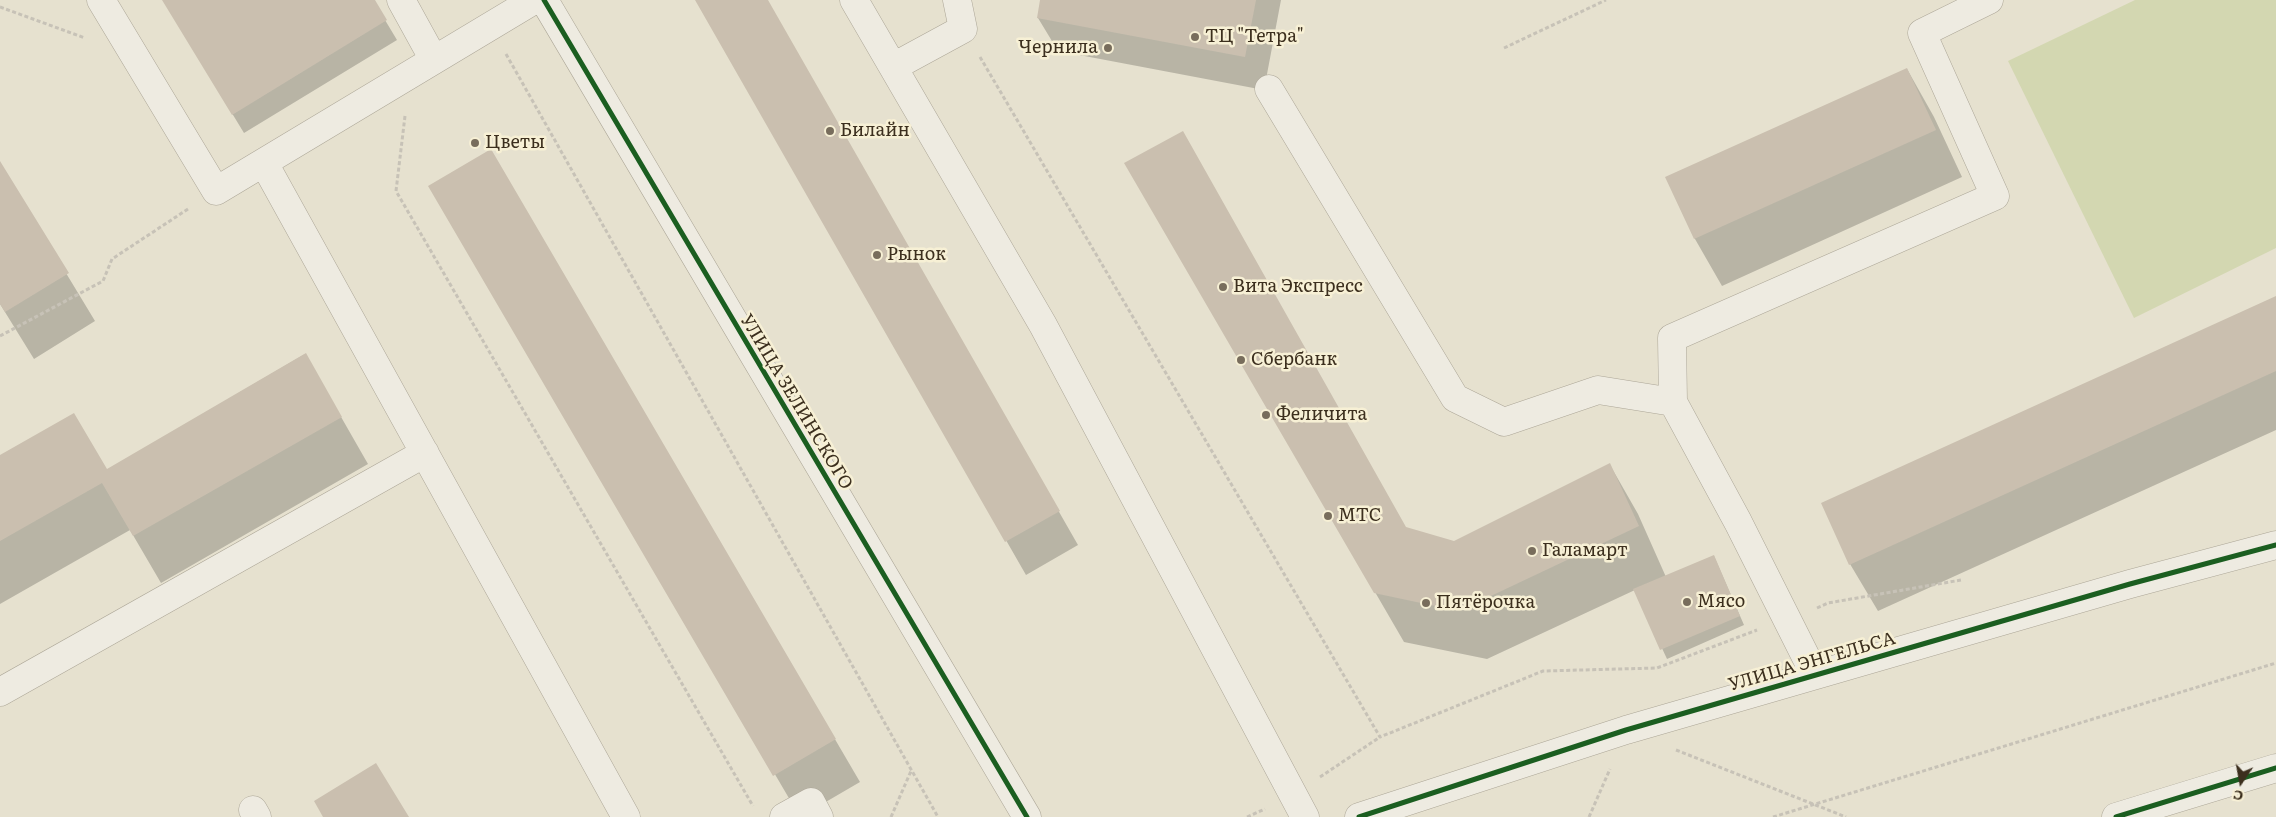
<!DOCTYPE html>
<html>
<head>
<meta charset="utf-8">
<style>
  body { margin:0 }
  #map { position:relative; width:2276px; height:817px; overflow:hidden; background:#e6e1cf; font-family:Literata,serif }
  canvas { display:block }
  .north { position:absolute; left:2216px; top:757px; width:50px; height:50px; -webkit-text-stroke:4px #f7f0d5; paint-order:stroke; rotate:192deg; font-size:14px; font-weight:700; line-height:20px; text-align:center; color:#3c2f1e }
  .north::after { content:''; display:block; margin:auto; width:18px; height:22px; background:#3c2f1e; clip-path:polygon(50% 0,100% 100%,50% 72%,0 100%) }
</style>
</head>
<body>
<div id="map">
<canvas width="2276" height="817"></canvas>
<div class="north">С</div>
</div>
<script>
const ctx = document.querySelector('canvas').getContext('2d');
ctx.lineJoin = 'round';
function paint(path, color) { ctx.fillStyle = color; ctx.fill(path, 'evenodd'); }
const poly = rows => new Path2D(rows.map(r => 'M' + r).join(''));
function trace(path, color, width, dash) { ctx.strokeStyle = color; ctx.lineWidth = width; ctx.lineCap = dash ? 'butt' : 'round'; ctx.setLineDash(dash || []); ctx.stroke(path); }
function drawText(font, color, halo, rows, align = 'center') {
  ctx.font = font + ' Literata,serif'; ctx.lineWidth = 5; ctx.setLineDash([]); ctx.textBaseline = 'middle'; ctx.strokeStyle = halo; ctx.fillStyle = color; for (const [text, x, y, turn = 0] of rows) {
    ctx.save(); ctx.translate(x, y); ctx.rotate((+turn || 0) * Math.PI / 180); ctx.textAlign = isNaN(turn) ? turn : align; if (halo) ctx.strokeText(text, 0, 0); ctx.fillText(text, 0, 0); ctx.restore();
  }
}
paint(poly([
  [2135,0,2276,0,2276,248,2134,318,2008,61]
]), '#d3d7b1');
paint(poly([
  [163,0,373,0,397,40,244,133],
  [696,0,766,0,1078,545,1026,575],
  [1042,0,1281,0,1264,90,1058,51,1038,18],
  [1907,69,1934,117,1962,177,1722,286,1695,239,1667,177],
  [491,151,860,782,800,817,430,186],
  [1126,163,1406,529,1455,542,1610,465,1638,514,1666,577,1714,556,1744,625,1667,659,1635,590,1487,659,1404,642],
  [0,164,95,321,34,359,0,304],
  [2276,297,2276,430,1878,611,1850,564],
  [305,354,368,464,161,583,130,530,0,604,0,456,106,471]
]), '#0003');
paint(poly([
  [162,0,375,0,387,20,232,115],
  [695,0,768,0,1060,511,1005,542],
  [1040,0,1256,0,1245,57,1037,18],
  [1907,68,1936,130,1694,239,1665,177],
  [1183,131,1406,527,1454,541,1610,463,1639,526,1459,611,1374,593,1124,163],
  [491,149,836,739,773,776,428,186],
  [0,161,69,273,5,312,0,304],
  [2276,296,2276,371,1849,565,1821,503],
  [306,353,342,417,133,536,102,483,0,541,0,455,74,413,107,469],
  [1714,555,1740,616,1660,650,1633,589],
  [376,763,409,817,323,817,314,801]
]), '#cabfaf');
const minor = poly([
  [101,0,216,191,534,0],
  [401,0,434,60],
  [544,0,1027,817],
  [854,0,1043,325,1305,817],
  [893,67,963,29,957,0],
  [1269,89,1455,398,1504,422,1598,390,1673,402,1738,522,1815,675],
  [264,163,626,817],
  [1673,402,1672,338,1995,196,1922,33,1989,0],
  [0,692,425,453],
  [253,810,257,817],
  [784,817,811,802,819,817],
  [1359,817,1626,730,2130,584,2276,545],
  [2116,817,2276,768]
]);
trace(minor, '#aca697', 29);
trace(poly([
  [0,7,85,38],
  [1504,48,1606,0],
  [506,54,938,817],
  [980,57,1380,737,1543,671,1657,668,1757,630],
  [405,116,396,191,753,806],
  [0,336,103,281,112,259,188,209],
  [1817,608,1828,603,1961,580],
  [1676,750,1846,817],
  [1320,777,1380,737],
  [891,817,911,771],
  [1247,817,1265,809],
  [1589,817,1610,769],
  [1773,817,2276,663]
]), '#c7c2b7', 3, [4, 2.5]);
trace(minor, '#eeebe1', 28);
trace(poly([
  [544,0,1027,817],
  [1359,817,1626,730,2130,584,2276,545],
  [2116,817,2276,768]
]), '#1b5e20', 5);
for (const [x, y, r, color] of [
  [1195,37,5,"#786d5c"],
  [1108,48,5,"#786d5c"],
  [830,131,5,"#786d5c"],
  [475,143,5,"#786d5c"],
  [877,255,5,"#786d5c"],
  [1223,287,5,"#786d5c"],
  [1241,360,5,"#786d5c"],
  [1266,415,5,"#786d5c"],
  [1328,516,5,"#786d5c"],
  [1532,551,5,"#786d5c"],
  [1687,602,5,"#786d5c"],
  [1426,603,5,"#786d5c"]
]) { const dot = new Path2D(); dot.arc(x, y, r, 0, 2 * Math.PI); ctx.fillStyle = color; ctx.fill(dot); trace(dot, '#f7f0d5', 2); }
drawText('18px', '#3c2f1e', '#f7f0d5', [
  ["ТЦ \"Тетра\"",1205,37],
  ["Чернила",1098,48,"right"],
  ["Билайн",840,131],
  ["Цветы",485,143],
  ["Рынок",887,255],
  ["Вита Экспресс",1233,287],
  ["Сбербанк",1251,360],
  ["Феличита",1276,415],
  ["МТС",1338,516],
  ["Галамарт",1542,551],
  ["Мясо",1697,602],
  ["Пятёрочка",1436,603]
], 'left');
drawText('18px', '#3c2f1e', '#f7f0d5', [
  ["УЛИЦА ЗЕЛИНСКОГО",796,402,59],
  ["УЛИЦА ЭНГЕЛЬСА",1812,662,-16]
]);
</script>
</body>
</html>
